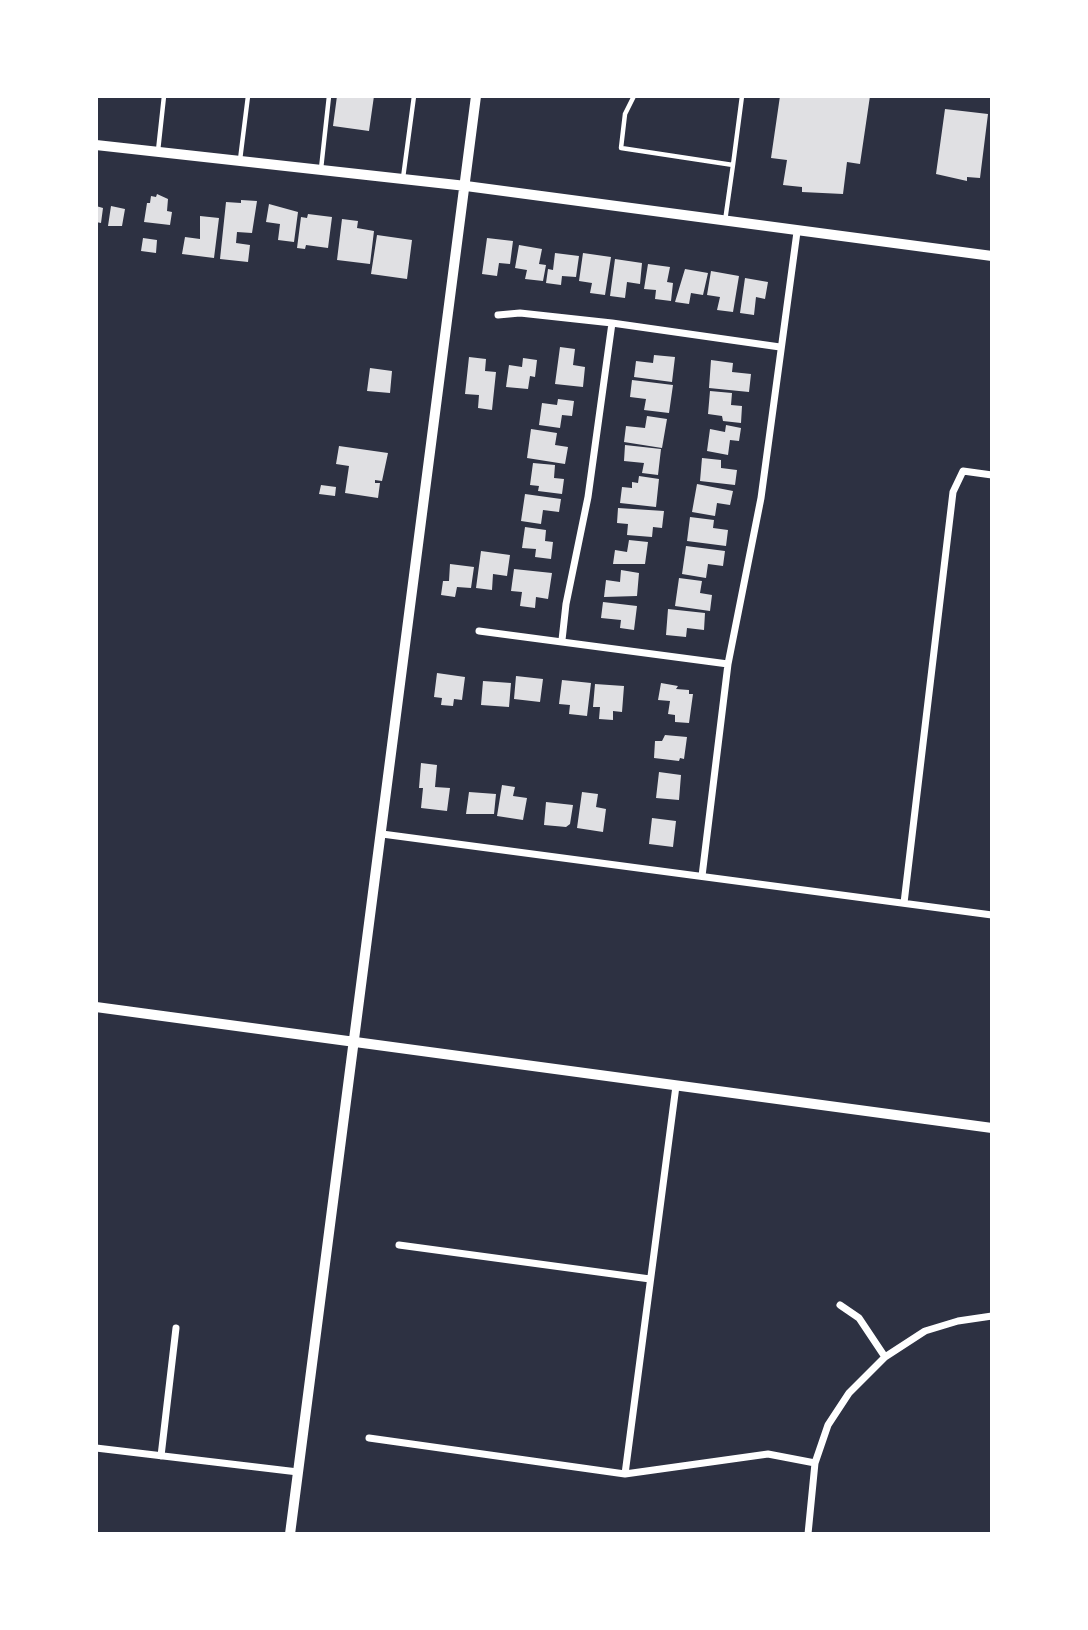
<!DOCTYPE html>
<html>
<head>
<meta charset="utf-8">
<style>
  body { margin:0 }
  #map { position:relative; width:1088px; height:1630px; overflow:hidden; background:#2d3142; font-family:Inter,sans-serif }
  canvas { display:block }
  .frame { position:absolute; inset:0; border:98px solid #fff; pointer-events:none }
</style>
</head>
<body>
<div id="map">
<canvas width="1088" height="1630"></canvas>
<div class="frame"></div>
</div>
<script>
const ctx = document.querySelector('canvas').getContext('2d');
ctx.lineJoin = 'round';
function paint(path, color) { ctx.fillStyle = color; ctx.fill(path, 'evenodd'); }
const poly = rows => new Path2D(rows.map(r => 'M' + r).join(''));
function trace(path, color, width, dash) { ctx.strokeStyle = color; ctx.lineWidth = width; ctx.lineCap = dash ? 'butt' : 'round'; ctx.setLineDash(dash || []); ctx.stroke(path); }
paint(poly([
  [337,96,374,96,369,131,333,126],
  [780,96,870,96,860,164,847,162,843,194,802,192,802,187,783,185,787,160,771,158],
  [945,109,988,114,980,178,967,177,967,181,936,174],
  [157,194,168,199,167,211,172,212,170,225,144,222,147,203,150,203,151,196,156,197],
  [241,200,257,201,252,233,237,232,236,243,250,245,248,262,220,259,226,202,241,203],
  [269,204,298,212,294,242,278,240,280,224,266,222],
  [96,206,103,208,101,223,96,222],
  [111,206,125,209,122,226,108,226],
  [308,214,332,217,328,248,306,245,305,249,297,248,301,217,307,218],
  [200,216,219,218,214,258,182,254,185,237,200,239],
  [342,219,358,221,357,228,374,231,370,264,337,260],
  [377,235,412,240,407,279,371,274],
  [143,238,157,240,156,253,141,251],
  [487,238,513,241,510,264,499,263,497,276,482,274],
  [519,245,542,249,539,264,546,265,543,281,525,279,527,270,515,268],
  [555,253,579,256,576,277,562,276,561,285,546,283,548,269,553,270],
  [583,253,611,257,605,295,590,293,592,283,579,281],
  [615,259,642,263,640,284,627,282,625,298,610,296],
  [648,264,670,267,667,282,673,283,671,301,655,299,656,290,644,289],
  [685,269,708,273,703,295,691,293,689,304,675,302],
  [711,271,739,276,733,312,717,310,720,297,707,295],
  [745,278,768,282,765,299,756,297,754,315,740,313],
  [560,347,575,349,573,365,585,367,583,387,555,384],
  [654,355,675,357,672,382,634,377,636,361,653,363],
  [469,357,486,359,485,371,496,372,492,410,478,408,479,395,465,394],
  [523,358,537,360,535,377,530,376,528,389,506,387,509,365,522,367],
  [711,360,733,363,732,372,751,374,749,392,709,388],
  [370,368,392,371,390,393,367,391],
  [632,380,673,385,669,413,644,410,646,399,630,397],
  [710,391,732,393,731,405,742,406,741,423,723,421,722,416,708,414],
  [558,399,574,401,572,416,562,415,560,428,539,425,542,403,557,405],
  [647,416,667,419,662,448,624,442,626,426,645,428],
  [726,425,741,428,739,441,730,440,728,455,707,451,710,429,725,432],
  [531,429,557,433,555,445,568,447,565,464,527,458],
  [625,445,661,449,658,475,642,473,644,463,624,461],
  [339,446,388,453,382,481,375,480,375,483,380,483,378,498,345,493,349,466,336,464],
  [702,458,721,460,721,468,737,470,735,485,700,481],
  [533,463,555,465,554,478,564,479,562,494,538,491,539,486,530,485],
  [639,476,659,479,656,507,620,503,622,487,632,488,632,482,638,483],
  [697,484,733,491,730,505,717,503,715,516,692,512],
  [321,485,336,487,335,496,319,494],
  [525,494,561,499,559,512,543,510,541,524,521,521],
  [618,508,664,511,662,528,653,527,652,537,627,535,628,524,617,523],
  [690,517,714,520,713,528,728,530,726,546,687,541],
  [525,527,546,530,545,541,553,542,551,559,535,557,536,549,522,548],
  [629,540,648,542,645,564,613,564,615,550,627,552],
  [686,546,725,551,723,566,708,564,706,578,682,574],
  [481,551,510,555,507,576,493,574,492,590,476,588],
  [450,564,474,567,471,588,457,587,455,597,441,595,443,581,449,581],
  [514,569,552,573,548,599,536,597,535,608,520,606,522,592,511,591],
  [621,570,639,573,637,596,604,597,606,580,620,582],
  [679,578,702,581,700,593,712,595,710,611,675,606],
  [603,602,637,606,634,630,620,628,621,620,601,618],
  [668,609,705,613,704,630,687,628,686,637,666,635],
  [437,673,465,677,462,700,454,699,453,706,441,705,442,698,434,697],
  [516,676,543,679,540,702,514,699],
  [562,680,591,683,587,716,569,714,570,705,559,704],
  [483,681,511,683,509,707,481,705],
  [661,683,678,686,676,689,689,690,689,694,693,694,689,723,675,722,675,715,668,714,670,701,658,700],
  [595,684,624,686,622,712,613,711,613,720,599,719,600,707,593,707],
  [665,735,687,737,684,759,680,758,679,761,654,758,655,741,662,741],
  [421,763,437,765,435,787,450,788,447,811,421,808,423,788,419,788],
  [659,772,681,775,679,800,656,798],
  [502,785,515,787,513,796,527,798,523,820,497,816],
  [469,792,496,794,494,814,466,814],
  [582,792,598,794,596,807,606,809,603,832,577,828],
  [546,802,573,805,570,824,566,827,544,825],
  [652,818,676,821,673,847,649,844]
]), '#e0e0e3');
trace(poly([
  [634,96,625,114,621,148,733,165,725,221],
  [158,151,164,96],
  [240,160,248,96],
  [733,165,742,96],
  [321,169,329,96],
  [403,178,414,96]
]), '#fff', 4.5);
trace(poly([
  [498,315,520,313,612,323,780,347],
  [479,631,728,664],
  [562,640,566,604,588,497,612,323],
  [382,834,992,915],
  [702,876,728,664,761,498,797,232],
  [904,903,953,492,963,471,992,475],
  [399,1245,650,1279],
  [840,1305,859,1318,885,1357],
  [369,1438,625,1474,768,1454,815,1463],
  [96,1448,298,1472],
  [161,1456,176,1328],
  [625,1474,676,1086],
  [808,1534,815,1463,828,1425,849,1393,885,1357,925,1331,958,1321,992,1316]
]), '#fff', 7);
trace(poly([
  [96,145,466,186,992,256],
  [96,1007,992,1128],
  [290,1534,476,96]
]), '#fff', 10);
</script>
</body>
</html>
